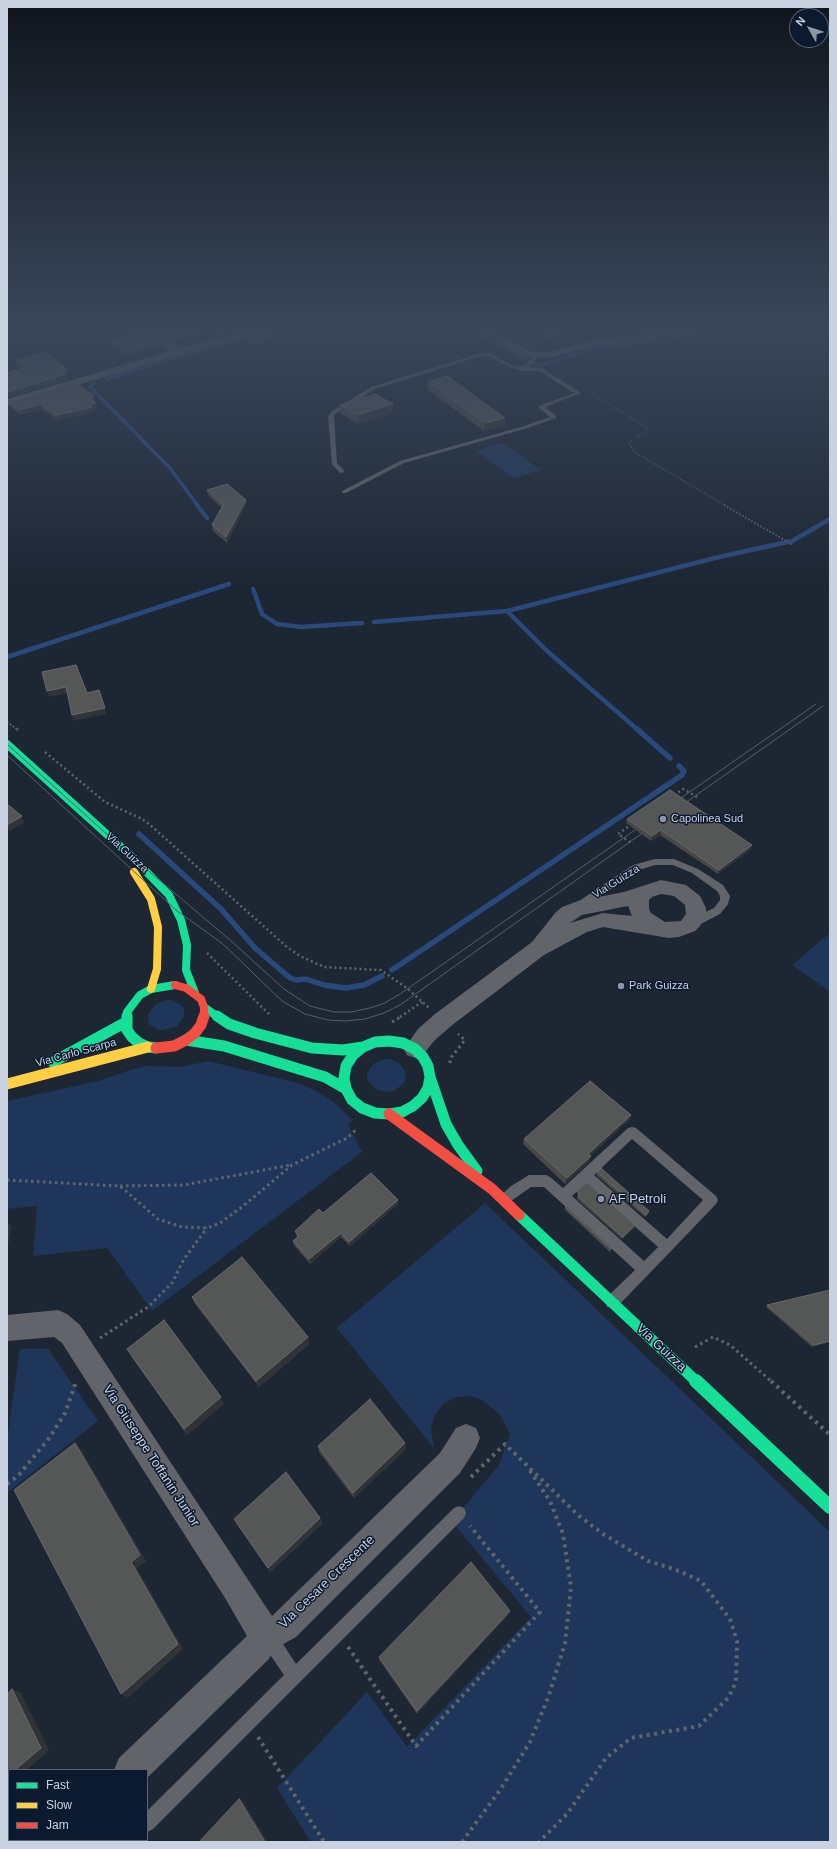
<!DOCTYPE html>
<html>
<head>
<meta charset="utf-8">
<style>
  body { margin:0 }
  #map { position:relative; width:837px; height:1849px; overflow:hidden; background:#1d2633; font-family:Arial,sans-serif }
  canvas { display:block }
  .frame { position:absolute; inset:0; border:8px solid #c8d2e1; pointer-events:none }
  .legend { position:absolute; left:8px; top:1769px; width:140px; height:72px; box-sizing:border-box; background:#0c1a30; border:1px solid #576477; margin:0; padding:5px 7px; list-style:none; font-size:12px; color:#c8d2e1 }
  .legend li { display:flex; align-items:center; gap:8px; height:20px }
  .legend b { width:20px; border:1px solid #576477 }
  .north { position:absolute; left:789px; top:8px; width:40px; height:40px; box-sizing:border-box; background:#0c1a30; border:1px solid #576477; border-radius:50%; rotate:309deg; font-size:11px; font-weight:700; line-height:16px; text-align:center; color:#c8d2e1 }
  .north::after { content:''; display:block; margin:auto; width:14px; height:18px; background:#8c96a4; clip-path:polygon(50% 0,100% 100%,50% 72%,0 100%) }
</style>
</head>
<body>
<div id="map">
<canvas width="837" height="1849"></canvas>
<div class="frame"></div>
<ul class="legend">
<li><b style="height:5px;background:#16e098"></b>Fast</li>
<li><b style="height:5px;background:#ffcf43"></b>Slow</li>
<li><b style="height:5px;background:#f24e42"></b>Jam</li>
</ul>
<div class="north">N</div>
</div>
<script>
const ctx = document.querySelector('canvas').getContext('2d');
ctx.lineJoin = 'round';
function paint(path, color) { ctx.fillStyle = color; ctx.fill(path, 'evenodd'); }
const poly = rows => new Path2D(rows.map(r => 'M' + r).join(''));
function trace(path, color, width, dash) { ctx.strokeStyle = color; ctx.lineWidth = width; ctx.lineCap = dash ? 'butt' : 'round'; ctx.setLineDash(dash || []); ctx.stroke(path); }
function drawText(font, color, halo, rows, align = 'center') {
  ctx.font = font + ' Arial,sans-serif'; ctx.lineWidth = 3; ctx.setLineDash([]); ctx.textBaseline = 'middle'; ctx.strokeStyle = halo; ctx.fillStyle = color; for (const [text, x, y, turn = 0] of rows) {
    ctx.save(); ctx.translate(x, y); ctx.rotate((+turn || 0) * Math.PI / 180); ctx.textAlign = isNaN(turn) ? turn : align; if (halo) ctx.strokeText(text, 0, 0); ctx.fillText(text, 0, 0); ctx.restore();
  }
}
paint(poly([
  [502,443,541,470,514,478,476,451],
  [830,933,830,992,792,965],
  [166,1000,171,1000,181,1005,184,1008,184,1017,177,1026,164,1030,158,1030,149,1024,148,1014,155,1005],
  [384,1059,390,1059,400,1064,406,1073,404,1083,394,1091,387,1092,375,1089,367,1079,367,1074,373,1064],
  [208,1061,298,1083,316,1091,333,1102,353,1120,348,1125,362,1152,152,1311,107,1248,33,1256,37,1206,7,1209,7,1101,98,1081,133,1069,148,1066,180,1067],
  [485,1203,830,1532,829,1842,311,1842,277,1788,367,1692,407,1747,531,1617,449,1518,459,1513,499,1465,510,1434,500,1415,484,1401,471,1396,456,1397,443,1404,434,1416,431,1429,434,1448,337,1328],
  [20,1349,48,1349,98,1421,7,1493,7,1441]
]), '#1e365a');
trace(poly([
  [471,329,539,366,591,349,668,339,714,329],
  [800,329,830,332],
  [264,334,281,329],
  [107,379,186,354,251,337],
  [94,383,90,387,170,468,198,506]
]), '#29497d', 3.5);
trace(poly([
  [197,505,207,518],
  [253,589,262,614,277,624,301,627,362,623],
  [507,611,546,650,638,730],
  [374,622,507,611,719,557,792,541,830,519],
  [7,657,229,584]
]), '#29497d', 4.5);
trace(poly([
  [637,729,670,758],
  [139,834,221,909,255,948,290,978,296,980,306,979,324,985,346,988,364,985,382,976],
  [392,970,682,775,684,771,679,766]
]), '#29497d', 5.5);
trace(poly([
  [590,392,647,428,645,432,629,442,633,451,726,506]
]), '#60656c', 1.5, [1, 2]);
trace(poly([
  [724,505,793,545],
  [7,722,18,730]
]), '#60656c', 2, [1.5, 2]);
trace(poly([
  [17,729,18,730],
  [45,752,105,802,142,819,149,824,287,947,300,956,324,967,381,970,408,989,429,1008],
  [674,795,683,789,699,798],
  [632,824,618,834,633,844],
  [207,953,269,1014],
  [400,1017,422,1002]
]), '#60656c', 2.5, [2, 3]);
trace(poly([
  [392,1022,402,1016],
  [450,1063,450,1059,465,1040,458,1034],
  [7,1180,120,1186,158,1219,182,1227,207,1228,220,1223,242,1207,292,1165,347,1138,357,1129],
  [120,1186,184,1185,291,1165],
  [100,1338,148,1307,172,1283,184,1259,207,1228],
  [695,1347,713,1337,730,1345,772,1382]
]), '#60656c', 3, [2.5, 3.5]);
trace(poly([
  [771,1381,830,1435],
  [471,1477,505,1444,578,1515,603,1534,648,1561,674,1569,701,1581,730,1619,737,1641,736,1682,728,1698,699,1726,631,1738,606,1758,567,1814,539,1842],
  [7,1484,18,1476,50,1437,65,1413,76,1382],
  [348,1647,416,1746,540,1612,470,1526],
  [258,1737,324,1842],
  [99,1842,101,1840],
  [462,1842,500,1790,530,1742,549,1695,565,1643,571,1587,563,1534,550,1501,528,1468]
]), '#60656c', 4, [3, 4.5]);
paint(poly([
  [480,353,490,353,514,366,522,367,532,359,534,354,538,354,536,361,528,367,542,368,581,393,545,407,556,416,556,418,528,428,404,463,346,493,342,493,342,491,400,461,524,426,550,417,539,408,539,406,574,393,539,371,523,371,511,368,487,356,482,356,375,389,335,414,334,417,337,463,345,472,340,473,332,464,328,417,331,412,371,387,480,353],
  [655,859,674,859,698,869,723,885,730,896,728,904,720,914,697,926,689,926,688,923,689,920,714,908,720,900,720,896,717,891,692,873,673,865,655,865,639,870,582,909,576,909,574,906,576,903,633,865,655,859],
  [632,1127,636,1128,716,1196,718,1200,716,1204,671,1251,617,1307,612,1308,607,1307,605,1302,607,1297,635,1270,544,1187,531,1187,504,1206,500,1204,498,1200,500,1196,511,1186,529,1175,546,1175,550,1177,563,1188,628,1128,632,1127],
  [632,1139,703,1200,667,1239,594,1175,632,1139],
  [586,1183,658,1247,644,1261,572,1196,586,1183],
  [459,1506,464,1508,466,1513,464,1518,153,1829,147,1832,147,1811,284,1675,271,1656,260,1646,258,1640,260,1634,266,1632,272,1634,283,1644,296,1664,454,1508,459,1506],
  [119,1840,138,1840,137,1842,118,1842,119,1840]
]), '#61656a');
paint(poly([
  [141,329,153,329,180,348,253,329,271,329,270,331,182,354,7,406,7,399,170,351,141,329],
  [477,329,490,329,531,351,536,352,548,352,595,340,672,329,694,329,689,332,652,339,595,346,548,358,524,356,477,329],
  [661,880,686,885,700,896,706,908,706,914,700,926,695,931,679,937,669,938,603,927,587,932,544,955,451,1026,434,1041,423,1055,415,1058,407,1055,404,1049,418,1029,435,1014,532,942,556,912,562,907,578,901,624,892,661,880],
  [661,894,674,896,685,905,686,914,681,921,665,922,651,913,649,909,649,900,652,897,661,894],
  [628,906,632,916,603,913,570,923,582,915,628,906],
  [58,1310,67,1314,80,1325,272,1616,440,1453,456,1428,466,1424,476,1428,480,1438,476,1448,460,1473,296,1637,274,1649,269,1659,147,1778,147,1770,114,1770,119,1758,247,1636,225,1598,62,1343,54,1337,7,1341,7,1315,58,1310],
  [39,1840,75,1840,75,1842,39,1842,39,1840]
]), '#61656a');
trace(poly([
  [7,744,132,857,169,895,181,920,187,945,186,970,195,993],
  [204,1007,218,1017],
  [127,1017,127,1012,140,995,151,989,175,985]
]), '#16e098', 8);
trace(poly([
  [127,1016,127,1030,132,1037,139,1043,148,1047,156,1048],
  [217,1016,229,1024,255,1033,312,1048,343,1050,363,1047],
  [186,1040,224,1046,325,1077,346,1089],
  [389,1041,403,1043,415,1049,423,1057,428,1066,430,1077,428,1088,422,1098,413,1106,402,1112,389,1114,375,1113,362,1108,352,1100,346,1089,344,1078,346,1066,353,1055,363,1047,375,1042,389,1041],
  [53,1062,126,1022],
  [430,1077,446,1124,458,1145,477,1171],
  [519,1215,697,1382]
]), '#16e098', 11);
trace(poly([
  [696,1381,830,1507]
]), '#16e098', 14);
trace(poly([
  [134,872,151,899,158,927,157,969,151,989]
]), '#ffcf43', 8);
trace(poly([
  [7,1084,148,1047]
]), '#ffcf43', 11);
trace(poly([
  [175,985,186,988,201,999,204,1007,204,1017]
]), '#f24e42', 8);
trace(poly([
  [156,1048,174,1046,186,1040,195,1033,201,1025,204,1016],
  [389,1114,492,1189,519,1215]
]), '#f24e42', 11);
trace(poly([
  [7,744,132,857,230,940,284,989,310,1006,334,1012,351,1012,370,1008,385,1003,400,994,645,823],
  [7,755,176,910,223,944,282,1001,305,1014,328,1020,345,1021,365,1019,384,1013,400,1005,651,827],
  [671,805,816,704],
  [678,808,823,706]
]), '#595e65', 1);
paint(poly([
  [160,329,249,329,218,336,212,333,176,343,160,332],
  [529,329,575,329,575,333,553,340],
  [243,334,277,340,254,346,244,339],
  [111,340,162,347,130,357,112,346],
  [17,360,69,375,66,376,67,380,7,397,7,373,23,368,18,365],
  [428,382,505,418,505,426,484,431,428,390],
  [94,401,97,408,92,410,93,412,59,420,42,409,21,415,10,407,9,402,95,401],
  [393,404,393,413,358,424,340,413,340,405],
  [207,490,246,505,227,543,213,531,212,525,222,508,208,495],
  [627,819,752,845,751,849,718,874,660,835,651,841,626,823],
  [631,1115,629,1120,590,1156,589,1162,565,1184,523,1144,524,1139],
  [597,1172,648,1214,645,1217,596,1175],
  [577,1191,635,1225,634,1228,622,1239,577,1199,578,1195,577,1194],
  [398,1200,398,1204,350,1246,341,1237,310,1264,294,1245,293,1241,297,1237,296,1235,295,1231,323,1213],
  [565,1207,612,1247,611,1250,610,1252,565,1210],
  [830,1290,830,1342,812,1347,766,1307,767,1305],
  [192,1297,308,1337,309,1344,259,1387,195,1304],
  [127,1349,224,1404,187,1435,131,1356],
  [318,1446,406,1449,354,1498,319,1452],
  [320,1518,322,1524,270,1572,237,1524,234,1519],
  [508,1615,417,1714,380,1661,379,1657]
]), '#484846');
paint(poly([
  [206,329,211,329,212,333,176,343,175,338],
  [226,329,249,329,218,336,217,331],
  [575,329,575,333,553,340,553,336],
  [276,335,277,340,254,346,253,341],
  [161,341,162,347,130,357,129,352],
  [68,370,69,375,66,376,67,380,7,397,7,392],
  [94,396,95,401,91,402,90,397],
  [96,403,97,408,92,410,93,412,59,420,57,415],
  [41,404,42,409,21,415,20,410],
  [393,404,393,413,358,424,357,415],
  [505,418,505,426,484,431,485,423],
  [246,500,246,505,227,543,226,537],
  [66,687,68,693,49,697,47,691],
  [105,708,106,714,73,721,72,715],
  [22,816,24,823,9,831,7,825],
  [661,830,660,835,651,841,652,836],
  [752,845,751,849,718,874,719,870],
  [631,1115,629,1120,587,1159,588,1154],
  [591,1156,589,1162,565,1184,567,1178],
  [398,1200,398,1204,350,1246,349,1242],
  [7,1221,11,1227,7,1252],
  [635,1225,634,1228,622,1239,623,1237],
  [341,1233,341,1237,310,1264,309,1259],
  [308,1337,309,1344,259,1387,256,1381],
  [830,1341,830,1342,812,1347,814,1345],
  [221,1397,224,1404,187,1435,184,1429],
  [75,1443,82,1451,146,1561,137,1568,183,1649,128,1698,121,1694],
  [405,1443,406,1449,354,1498,353,1493],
  [320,1518,322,1524,270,1572,268,1568],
  [510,1611,508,1615,417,1714,417,1711],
  [12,1689,21,1693,49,1750,27,1770,15,1770],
  [9,1776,9,1786,7,1787,7,1777],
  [239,1799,242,1800,268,1842,265,1842]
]), '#313437');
const building = poly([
  [162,329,206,329,175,338,162,329],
  [214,329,226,329,217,331,214,329],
  [262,329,267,329,276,335,253,341,243,334,262,329],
  [539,329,575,329,553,336,539,329],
  [146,330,161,341,129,352,111,340,146,330],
  [45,352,68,370,62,372,66,374,7,392,7,373,27,367,17,360,45,352],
  [447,376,505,418,485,423,428,382,447,376],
  [76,382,94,396,90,397,96,403,89,405,92,407,57,415,41,404,20,410,9,402,76,382],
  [375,394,393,404,357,415,340,405,375,394],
  [227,484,246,500,226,537,212,525,223,505,207,490,227,484],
  [76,665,87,693,99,690,105,708,72,715,66,687,47,691,42,672,76,665],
  [670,790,752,845,719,870,661,830,652,836,627,819,670,790],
  [7,804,22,816,7,825,7,804],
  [590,1081,631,1115,588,1154,591,1156,567,1178,524,1139,590,1081],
  [601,1168,649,1211,646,1215,597,1172,601,1168],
  [371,1173,398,1200,349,1242,341,1233,309,1259,293,1241,299,1236,295,1231,319,1209,323,1213,371,1173],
  [587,1182,635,1225,623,1237,578,1196,580,1194,577,1191,587,1182],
  [567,1206,612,1247,611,1249,565,1207,567,1206],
  [242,1257,308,1337,256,1381,192,1297,242,1257],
  [830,1290,830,1341,814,1345,767,1305,830,1290],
  [164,1320,221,1397,184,1429,127,1349,164,1320],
  [370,1399,405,1443,353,1493,318,1446,370,1399],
  [75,1443,140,1555,131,1562,178,1644,121,1694,14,1490,75,1443],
  [286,1472,320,1518,268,1568,234,1519,286,1472],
  [471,1562,510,1611,417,1711,379,1657,471,1562],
  [12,1689,41,1748,15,1770,9,1770,9,1776,7,1777,7,1694,12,1689],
  [239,1799,265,1842,199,1842,239,1799]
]);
paint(building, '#555756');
trace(building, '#676a6c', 1);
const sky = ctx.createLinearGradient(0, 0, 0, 588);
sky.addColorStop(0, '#10151c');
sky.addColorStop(0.56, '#3a475b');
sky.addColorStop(1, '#3a475b00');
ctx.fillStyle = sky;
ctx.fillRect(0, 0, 837, 588);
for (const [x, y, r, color] of [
  [663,819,4,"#8c96a4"],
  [621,986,4,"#8c96a4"],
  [601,1199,4,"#8c96a4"]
]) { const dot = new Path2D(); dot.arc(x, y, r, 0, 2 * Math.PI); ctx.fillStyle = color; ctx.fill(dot); trace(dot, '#0c1a30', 1.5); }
drawText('11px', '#c8d2e1', '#0c1a30', [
  ["Capolinea Sud",671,819],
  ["Park Guizza",629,986]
], 'left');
drawText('11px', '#c8d2e1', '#0c1a30', [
  ["Via Guizza",127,853,43],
  ["Via Guizza",616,882,-32],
  ["Via Carlo Scarpa",76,1053,-15]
]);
drawText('13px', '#c8d2e1', '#0c1a30', [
  ["AF Petroli",609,1199]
], 'left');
drawText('13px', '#c8d2e1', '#0c1a30', [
  ["Via Guizza",661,1348,43],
  ["Via Giuseppe Toffanin Junior",151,1456,57],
  ["Via Cesare Crescente",327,1582,-44]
]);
</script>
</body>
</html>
